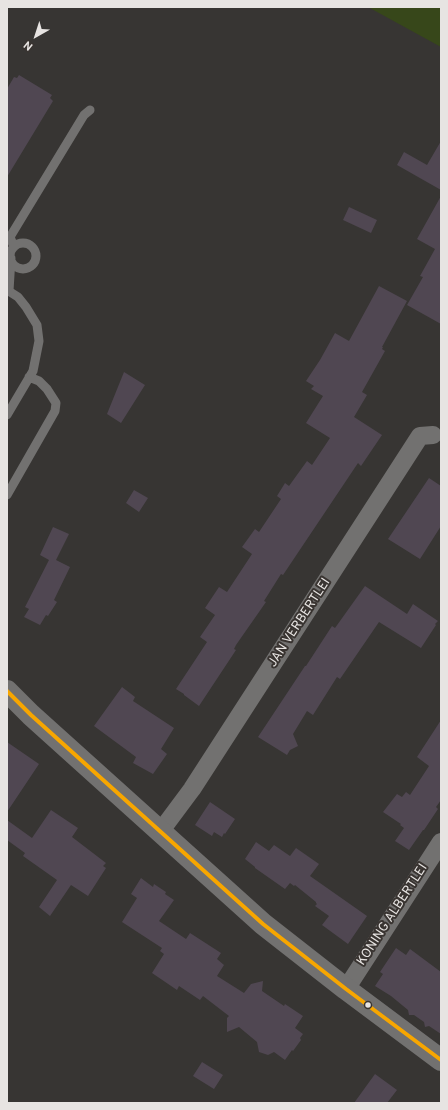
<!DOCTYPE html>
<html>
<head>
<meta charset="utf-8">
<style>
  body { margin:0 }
  #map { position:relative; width:448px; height:1110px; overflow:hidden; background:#373533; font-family:Overpass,sans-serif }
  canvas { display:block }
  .frame { position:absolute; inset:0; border:8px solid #e7e4e2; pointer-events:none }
  .north { position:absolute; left:16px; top:16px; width:40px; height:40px; -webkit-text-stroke:3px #393431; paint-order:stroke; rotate:219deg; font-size:11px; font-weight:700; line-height:16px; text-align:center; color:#e7e4e2 }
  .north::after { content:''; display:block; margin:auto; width:14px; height:18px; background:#e7e4e2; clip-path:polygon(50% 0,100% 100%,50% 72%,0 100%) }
</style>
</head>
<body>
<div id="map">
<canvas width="448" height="1110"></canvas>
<div class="frame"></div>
<div class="north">N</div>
</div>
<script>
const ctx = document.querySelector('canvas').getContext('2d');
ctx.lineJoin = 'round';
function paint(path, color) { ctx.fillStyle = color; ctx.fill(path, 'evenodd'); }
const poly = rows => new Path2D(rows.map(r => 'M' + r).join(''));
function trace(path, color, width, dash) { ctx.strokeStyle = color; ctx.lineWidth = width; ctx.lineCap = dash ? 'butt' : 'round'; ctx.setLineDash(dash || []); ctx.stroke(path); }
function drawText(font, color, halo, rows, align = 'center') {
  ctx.font = font + ' Overpass,sans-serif'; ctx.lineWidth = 4; ctx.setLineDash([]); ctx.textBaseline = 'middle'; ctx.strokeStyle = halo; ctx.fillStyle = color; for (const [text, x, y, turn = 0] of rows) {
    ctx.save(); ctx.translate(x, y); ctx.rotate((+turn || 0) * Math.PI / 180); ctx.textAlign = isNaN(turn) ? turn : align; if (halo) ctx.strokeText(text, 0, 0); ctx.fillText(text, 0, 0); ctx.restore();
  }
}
paint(poly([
  [368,7,441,7,441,47]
]), '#37471a');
paint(poly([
  [19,75,52,95,50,98,53,101,7,177,7,89,14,77,17,78],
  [441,141,441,190,397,165,404,152,427,165],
  [441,196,441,324,407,305,423,277,420,276,435,249,417,239],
  [349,207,377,220,371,233,343,220],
  [379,286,407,301,382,347,383,347,382,349,385,351,362,392,367,395,354,417,382,435,361,466,358,463,283,575,281,574,264,601,266,602,236,645,234,649,236,650,199,706,184,695,184,694,176,689,207,642,200,637,215,615,205,608,219,587,227,592,252,554,242,547,255,529,259,532,281,499,277,496,285,483,289,486,307,461,312,465,330,438,306,423,323,396,311,389,314,386,306,381,320,360,335,333,349,341],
  [124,372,145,385,121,423,107,414],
  [429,478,441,486,441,526,420,559,388,539],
  [134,490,148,498,139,512,126,503],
  [53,527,69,534,56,560,70,567,54,600,57,602,48,616,46,615,40,625,24,617,29,609,25,607,49,560,40,555],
  [365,586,407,614,413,604,438,621,435,624,436,625,421,648,379,622,340,679,337,677,313,715,307,711,293,734,298,746,290,750,287,755,258,737,305,666,306,666,332,626,335,628],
  [122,687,135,697,133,701,174,728,161,749,167,754,153,774,133,763,136,757,94,726],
  [441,720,441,800,436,807,438,809,424,830,423,830,409,850,395,841,404,828,400,825,401,824,383,812,397,794,402,797,406,792,410,795,429,766,417,757],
  [7,742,39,764,7,812],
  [210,802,235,819,225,834,224,833,222,837,214,832,212,836,195,825],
  [51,810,78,828,72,837,106,863,103,866,106,868,88,896,71,885,50,916,39,907,57,880,23,856,25,853,7,840,7,820,32,838],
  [256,842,269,851,274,845,290,856,296,848,319,864,310,876,367,916,348,944,322,925,329,916,315,906,317,904,316,903,316,902,295,885,294,886,290,883,285,889,255,868,255,867,245,859],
  [141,878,153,887,154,884,166,892,165,894,174,900,159,921,186,939,190,933,221,953,217,959,224,965,217,976,244,993,251,984,263,981,262,991,284,1006,285,1004,303,1016,295,1028,303,1034,300,1038,301,1040,293,1051,292,1050,285,1060,274,1052,268,1055,259,1052,257,1042,239,1027,227,1032,227,1018,229,1016,203,996,200,1000,179,986,177,990,152,973,164,954,160,951,162,948,122,922,137,898,131,894],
  [396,948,406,955,410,949,441,972,441,1034,429,1026,425,1027,424,1022,414,1015,409,1015,408,1010,391,996,375,986,383,974,380,972],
  [202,1062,223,1075,214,1089,193,1076],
  [375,1074,397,1090,387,1103,354,1103]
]), '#504752');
trace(poly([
  '10 256a13 13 0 1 1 26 0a13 13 0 1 1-26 0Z',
  [14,247,10,237,84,115,90,110],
  [7,290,18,297,26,307,37,325,39,341,33,371,7,415],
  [9,291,11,258],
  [7,495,55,411,56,403,47,389,39,381,29,377]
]), '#727170', 9);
trace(poly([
  [160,832,192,789,420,436,433,435],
  [346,989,441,842]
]), '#727170', 18);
trace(poly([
  [7,691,31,715,263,924,346,989,441,1060]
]), '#727170', 22);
trace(poly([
  [7,691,31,715,263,924,346,989,441,1060]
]), '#f7a600', 4);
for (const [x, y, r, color] of [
  [368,1005,3.5,"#e7e4e2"]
]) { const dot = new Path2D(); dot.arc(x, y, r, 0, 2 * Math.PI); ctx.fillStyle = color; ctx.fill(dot); trace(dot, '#393431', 1.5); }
drawText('13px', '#e7e4e2', '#393431', [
  ["JAN VERBERTLEI",300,623,-57],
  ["KONING ALBERTLEI",393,915,-57]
]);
</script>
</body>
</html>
